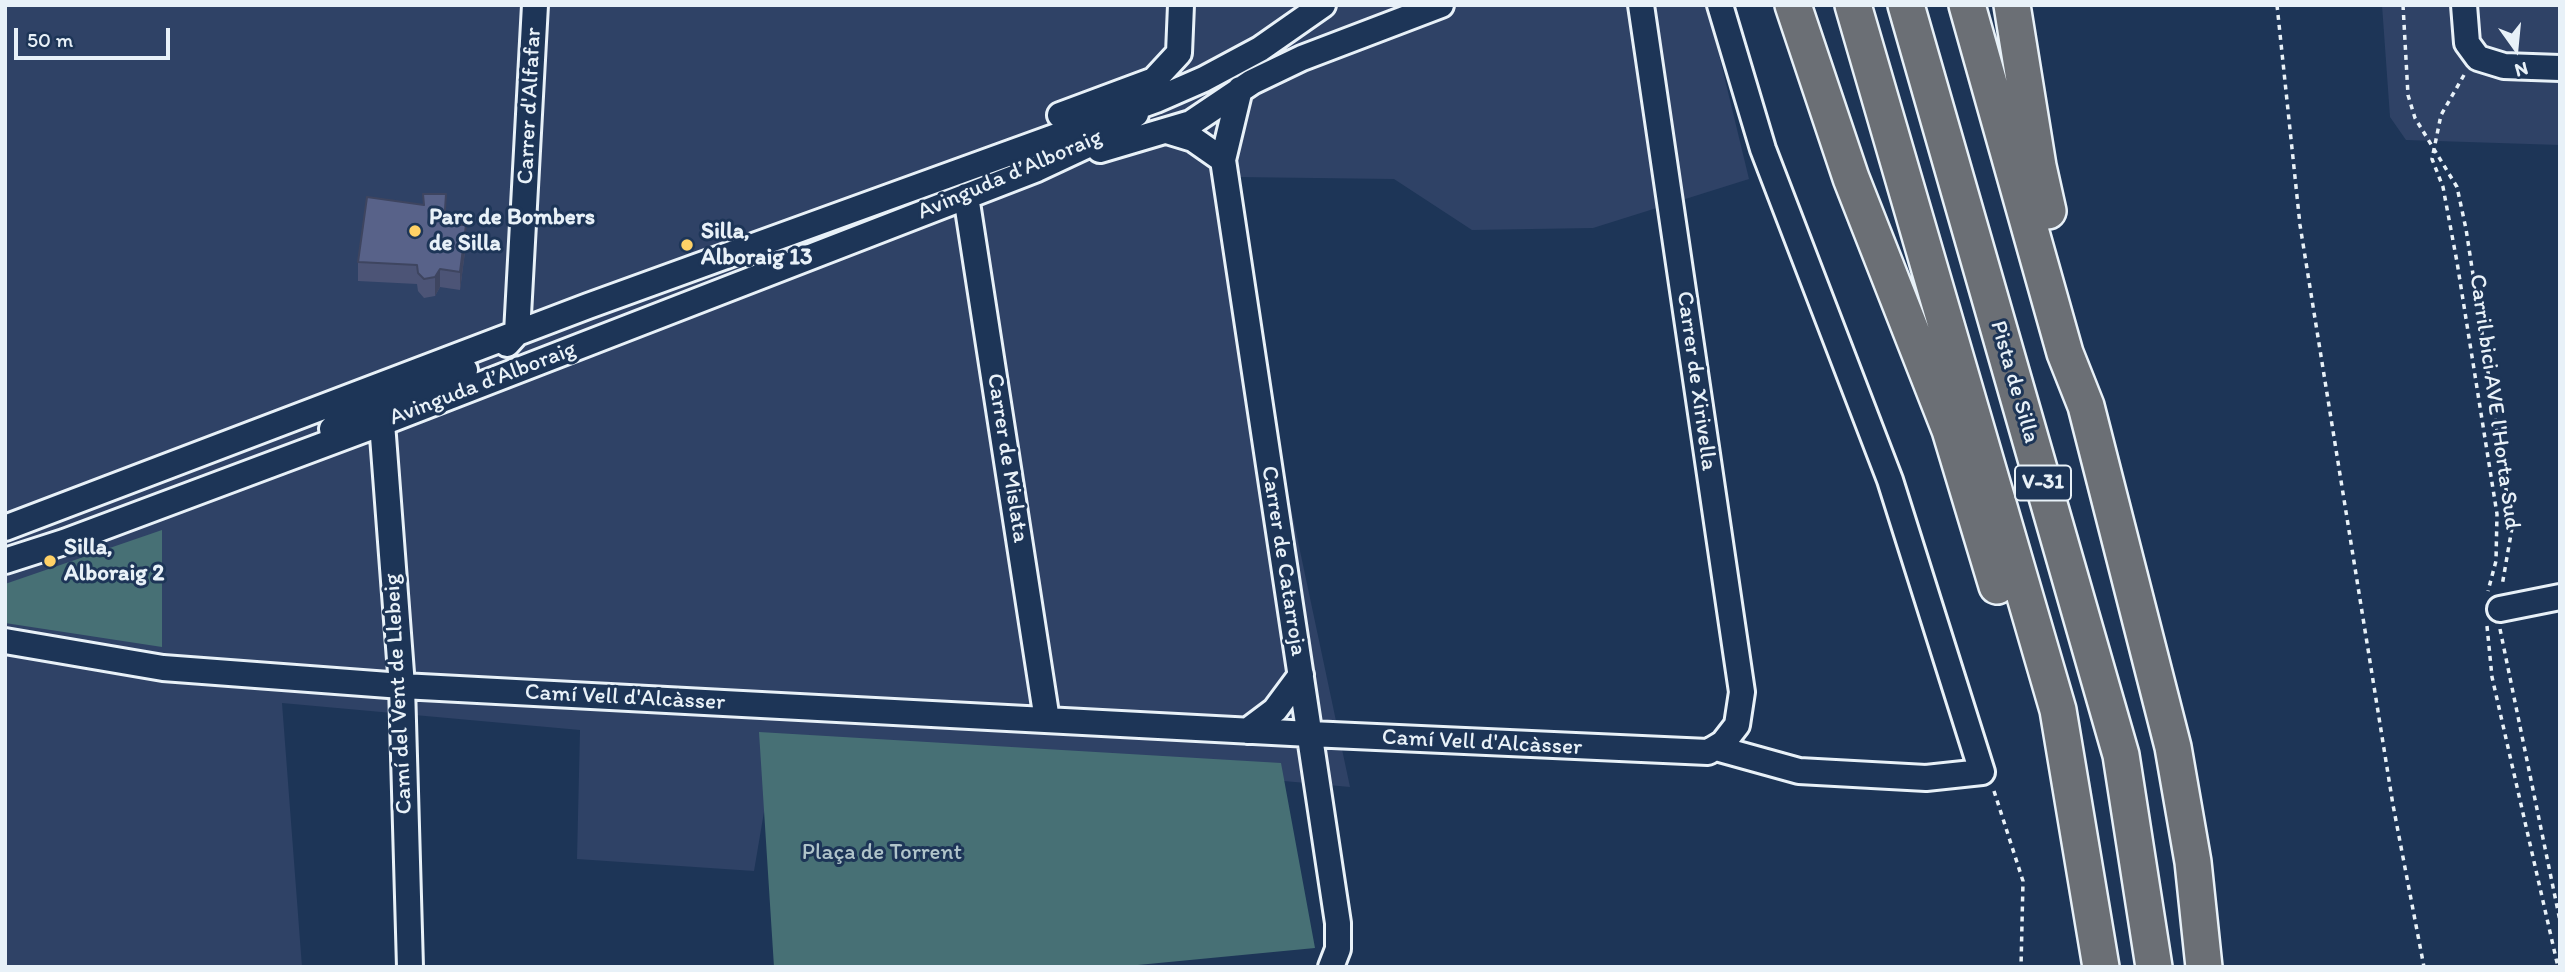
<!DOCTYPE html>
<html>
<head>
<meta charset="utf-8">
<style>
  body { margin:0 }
  #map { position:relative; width:2565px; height:972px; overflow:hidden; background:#1d3557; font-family:Itim,sans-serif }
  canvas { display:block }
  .frame { position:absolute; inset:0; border:7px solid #e8f1f8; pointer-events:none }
  .north { position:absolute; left:2481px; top:14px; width:70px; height:70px; -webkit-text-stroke:5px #1d3557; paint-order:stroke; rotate:165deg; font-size:19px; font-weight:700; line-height:28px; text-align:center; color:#e8f1f8 }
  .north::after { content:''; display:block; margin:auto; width:24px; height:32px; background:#e8f1f8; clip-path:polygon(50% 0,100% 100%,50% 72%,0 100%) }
  .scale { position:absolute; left:14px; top:28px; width:156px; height:32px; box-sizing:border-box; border:4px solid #e8f1f8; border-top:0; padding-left:9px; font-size:21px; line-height:24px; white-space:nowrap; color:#e8f1f8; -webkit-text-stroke:5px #1d3557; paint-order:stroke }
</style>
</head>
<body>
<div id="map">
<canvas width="2565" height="972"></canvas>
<div class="frame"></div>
<div class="north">N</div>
<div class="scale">50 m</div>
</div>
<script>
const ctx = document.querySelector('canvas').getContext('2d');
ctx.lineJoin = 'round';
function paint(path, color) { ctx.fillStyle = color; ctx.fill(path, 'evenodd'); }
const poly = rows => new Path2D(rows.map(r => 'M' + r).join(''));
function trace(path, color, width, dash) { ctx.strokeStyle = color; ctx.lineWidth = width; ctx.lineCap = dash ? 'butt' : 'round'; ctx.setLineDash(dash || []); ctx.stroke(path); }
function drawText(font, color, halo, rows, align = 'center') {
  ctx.font = font + ' Itim,sans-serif'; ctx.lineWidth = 6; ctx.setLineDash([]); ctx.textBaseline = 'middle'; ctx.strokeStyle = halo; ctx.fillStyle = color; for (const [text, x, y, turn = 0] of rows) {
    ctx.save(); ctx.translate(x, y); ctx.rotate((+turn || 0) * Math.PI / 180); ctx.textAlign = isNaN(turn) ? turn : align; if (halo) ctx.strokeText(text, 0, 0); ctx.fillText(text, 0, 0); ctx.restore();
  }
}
paint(poly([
  [5,5,1707,5,1749,179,1593,228,1472,230,1394,179,1236,177,1274,428,1350,787,777,735,754,871,577,859,580,730,282,703,302,967,5,967],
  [2382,5,2560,5,2560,145,2406,140,2390,117]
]), '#2f4266');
paint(poly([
  [162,530,162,647,5,623,5,584],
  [759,732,1281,763,1315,948,1117,967,774,967]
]), '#477075');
const minor = poly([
  [2464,5,2467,43,2478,58,2504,66,2560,68],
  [1240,89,1223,160,1338,923,1338,949,1331,967],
  [1060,115,1154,80,1179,53,1181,5],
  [1170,132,1193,139,1223,160],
  [1100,150,1191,123,1252,82,1302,58,1441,5],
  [966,196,1047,720],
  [507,344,517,333,535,5],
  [382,423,402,686,410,967],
  [332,429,346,418,465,370],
  [5,528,588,306,1156,100,1204,79,1260,49,1323,5],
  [5,561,64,542,382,423,1037,169,1101,139,1136,114],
  [2500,609,2560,597],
  [5,641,163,668,402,686,1310,734,1708,752,1723,743,1737,725,1742,692,1641,5],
  [1247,731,1275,710,1301,675],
  [1716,748,1799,771,1926,778,1982,772,1890,480,1763,149,1720,5]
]);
const highway = poly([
  [1793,5,1851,178,1950,430,1997,586],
  [1853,5,2058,710,2101,967],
  [1906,5,2121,755,2154,967],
  [1967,5,2065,353,2086,406,2173,747,2193,862,2204,967],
  [2012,5,2038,166,2048,211]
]);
trace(minor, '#e8f1f8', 30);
trace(highway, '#e8f1f8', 40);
trace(poly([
  [2277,5,2300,225,2393,805,2424,967],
  [2403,5,2408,95,2415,118,2457,187,2466,229,2512,528,2502,586],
  [2464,75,2441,115,2432,159,2443,187,2457,262,2497,514,2496,561,2488,591],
  [2487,626,2492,677,2558,967],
  [2500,629,2560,921],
  [1994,791,2023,881,2021,967]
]), '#e8f1f8', 3.5, [5, 5]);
trace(minor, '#1d3557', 24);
trace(highway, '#6b6f75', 35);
paint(poly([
  [446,213,445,225,466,244,460,290,440,287,435,296,424,298,418,291,417,284,358,281,358,262]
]), '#4c5476');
paint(poly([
  [446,194,446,213,444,243,444,225],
  [466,225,466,244,460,290,460,272],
  [440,269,440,287,435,296,435,277]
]), '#3e4560');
const building = poly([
  [423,194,446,194,444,225,466,225,460,272,440,269,435,277,424,279,418,273,417,265,358,262,367,197,424,205,423,194]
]);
paint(building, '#586289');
trace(building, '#3e4560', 2);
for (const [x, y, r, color] of [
  [415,231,7,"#ffd166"],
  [687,245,7,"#ffd166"],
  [50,561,7,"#ffd166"]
]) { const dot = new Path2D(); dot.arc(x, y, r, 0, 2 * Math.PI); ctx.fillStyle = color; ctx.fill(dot); trace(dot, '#1d3557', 2.5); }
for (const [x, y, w] of [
  [2043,483,56]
]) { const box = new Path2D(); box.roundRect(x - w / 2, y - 17.5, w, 35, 5); ctx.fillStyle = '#1d3557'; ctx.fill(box); trace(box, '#e8f1f8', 2); }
drawText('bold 21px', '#e8f1f8', null, [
  ["V-31",2043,483]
]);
drawText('23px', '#e8f1f8', '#1d3557', [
  ["Carrer d'Alfafar",530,106,-87],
  ["Avinguda d’Alboraig",1010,175,-23],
  ["Carrer de Xirivella",1696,381,82],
  ["Pista de Silla",2014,382,74],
  ["Avinguda d’Alboraig",483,384,-21],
  ["Carril bici AVE l'Horta Sud",2494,402,82],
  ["Carrer de Mislata",1007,458,81],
  ["Carrer de Catarroja",1283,561,81],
  ["Camí del Vent de Llebeig",399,694,-93],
  ["Camí Vell d'Alcàsser",625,698,3],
  ["Camí Vell d'Alcàsser",1482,743,3]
]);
drawText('bold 23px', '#e8f1f8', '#1d3557', [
  ["Parc de Bombers",429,218],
  ["de Silla",429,244],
  ["Silla,",701,232],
  ["Alboraig 13",701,258],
  ["Silla,",64,548],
  ["Alboraig 2",64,574]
], 'left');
drawText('23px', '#b0c4ca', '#1d3557', [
  ["Plaça de Torrent",882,853]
]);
</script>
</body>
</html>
